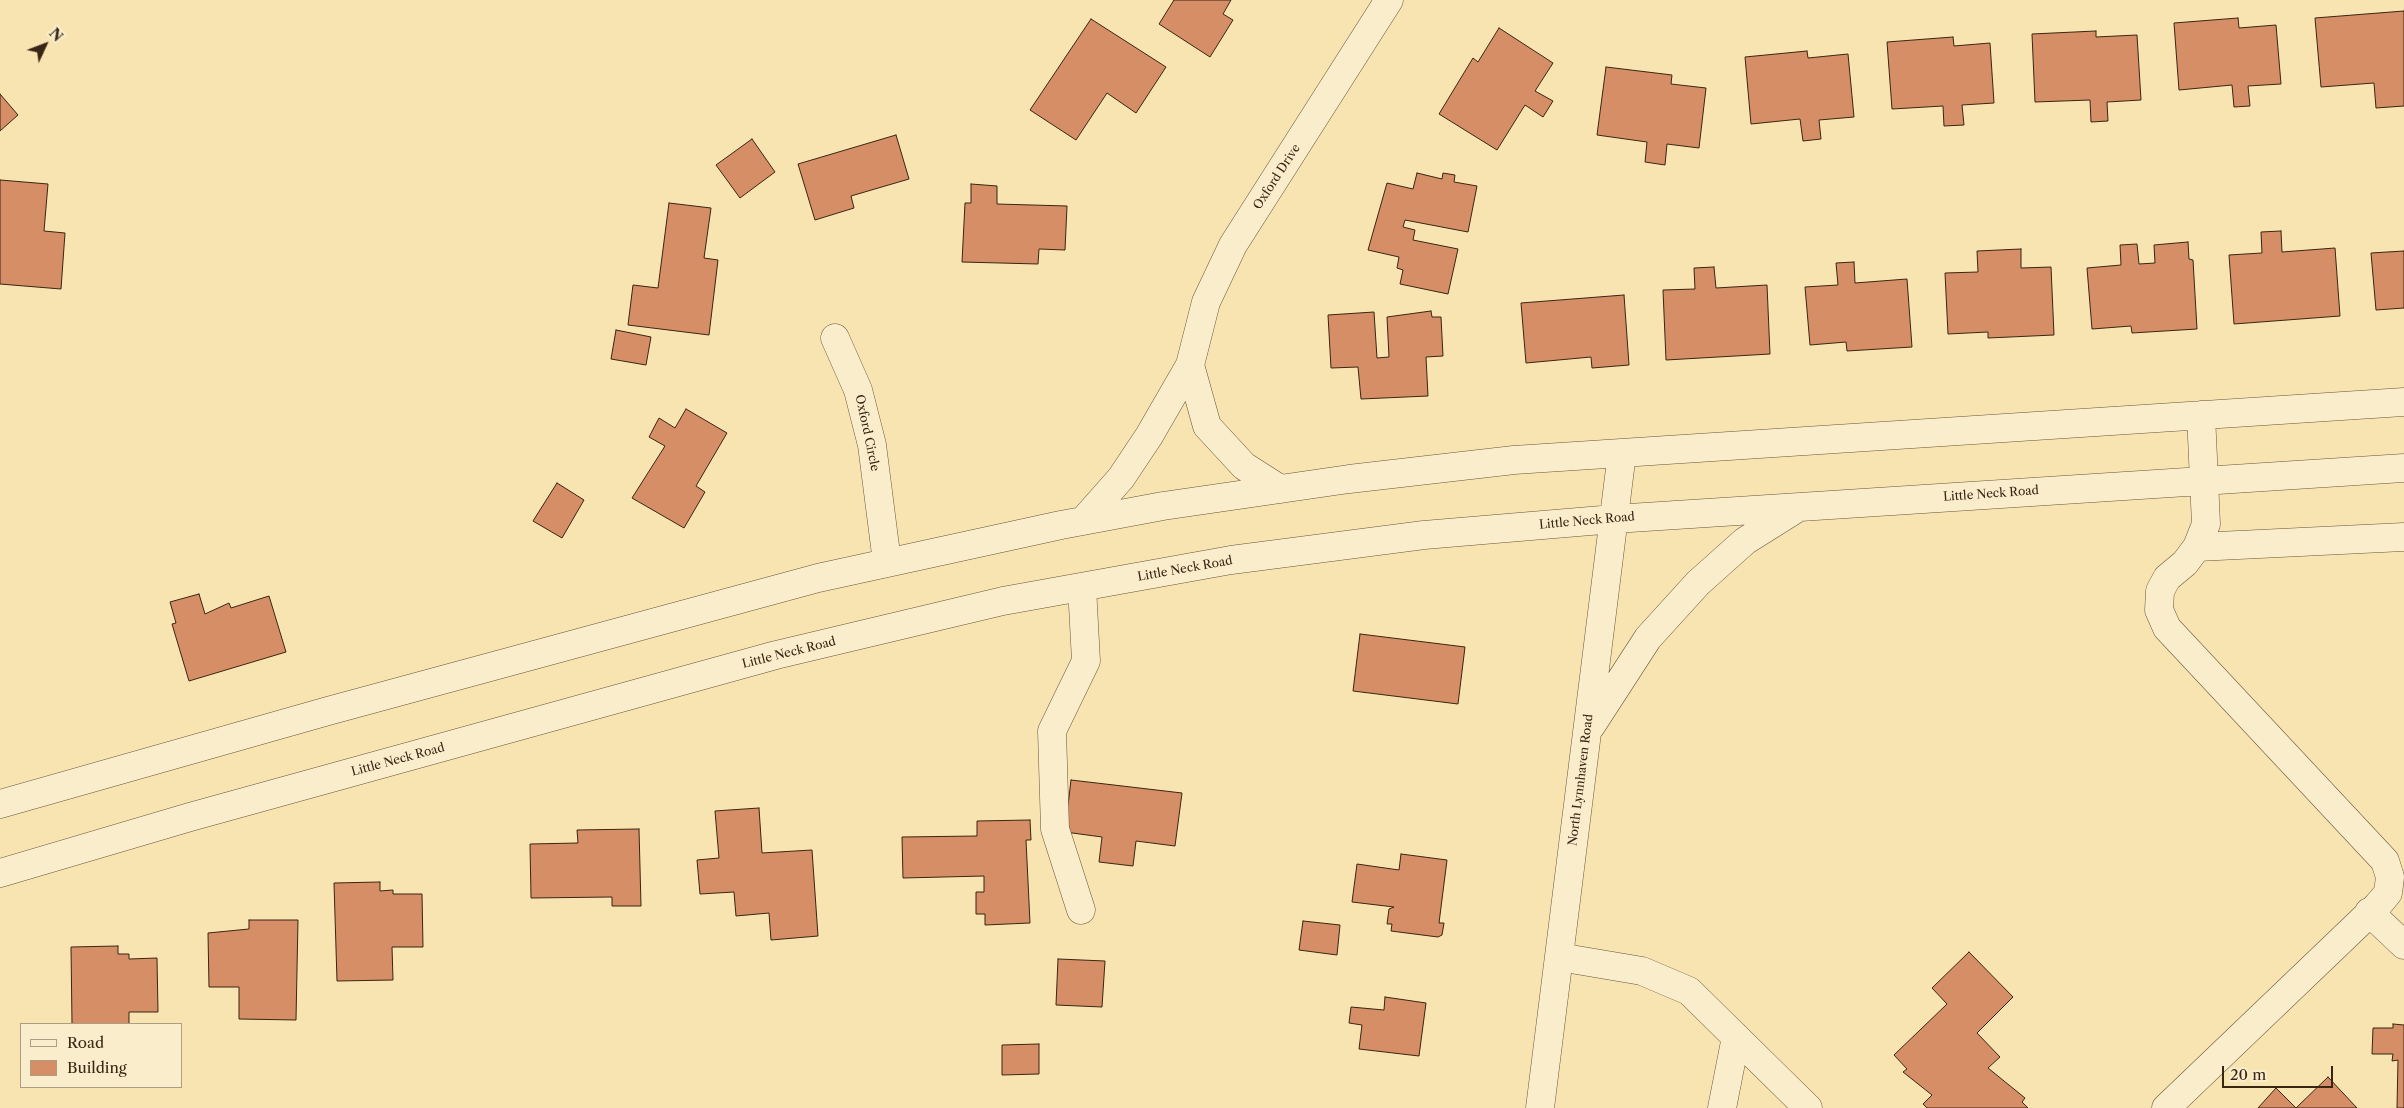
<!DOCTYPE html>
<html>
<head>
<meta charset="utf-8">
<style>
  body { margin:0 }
  #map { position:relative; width:2404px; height:1108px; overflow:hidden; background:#f7e4b1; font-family:"Libre Caslon Text",serif }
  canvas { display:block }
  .legend { position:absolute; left:20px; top:1023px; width:162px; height:65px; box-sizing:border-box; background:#faedcc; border:1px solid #ad9d82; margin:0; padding:6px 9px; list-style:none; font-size:15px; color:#392513 }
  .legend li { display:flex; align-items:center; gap:10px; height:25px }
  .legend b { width:25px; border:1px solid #ad9d82 }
  .north { position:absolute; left:20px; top:20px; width:50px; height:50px; -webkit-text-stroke:4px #faedcc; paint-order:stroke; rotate:47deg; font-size:14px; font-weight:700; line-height:20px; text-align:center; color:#392513 }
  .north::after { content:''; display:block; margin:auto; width:18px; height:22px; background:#392513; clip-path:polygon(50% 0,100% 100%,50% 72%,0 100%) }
  .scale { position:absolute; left:2222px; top:1066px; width:111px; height:22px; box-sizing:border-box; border:2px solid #392513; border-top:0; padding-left:6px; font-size:15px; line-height:18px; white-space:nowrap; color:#392513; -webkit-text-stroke:4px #faedcc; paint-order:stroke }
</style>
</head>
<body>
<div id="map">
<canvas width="2404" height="1108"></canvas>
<ul class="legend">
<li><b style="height:6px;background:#faedcc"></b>Road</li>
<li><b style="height:14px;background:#d68e66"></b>Building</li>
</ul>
<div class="north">N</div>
<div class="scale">20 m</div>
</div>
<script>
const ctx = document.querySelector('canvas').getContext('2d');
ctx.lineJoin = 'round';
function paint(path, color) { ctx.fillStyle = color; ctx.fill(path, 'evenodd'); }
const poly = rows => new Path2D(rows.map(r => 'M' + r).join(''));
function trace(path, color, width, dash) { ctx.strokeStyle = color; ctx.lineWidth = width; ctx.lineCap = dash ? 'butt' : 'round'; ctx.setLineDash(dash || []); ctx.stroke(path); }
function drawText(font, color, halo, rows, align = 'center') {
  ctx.font = font + ' "Libre Caslon Text",serif'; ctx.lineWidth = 4.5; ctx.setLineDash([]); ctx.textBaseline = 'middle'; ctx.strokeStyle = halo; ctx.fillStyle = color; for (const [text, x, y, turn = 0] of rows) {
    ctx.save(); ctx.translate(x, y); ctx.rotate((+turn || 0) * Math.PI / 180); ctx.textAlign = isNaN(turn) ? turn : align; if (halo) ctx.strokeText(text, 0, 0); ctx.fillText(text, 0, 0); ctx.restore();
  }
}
const building = poly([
  [1174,0,1231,0,1223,14,1233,20,1210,57,1159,24,1174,0],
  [2404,11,2404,106,2376,108,2374,83,2321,87,2315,18,2404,11],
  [2238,18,2239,28,2276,25,2281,84,2248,86,2250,106,2234,107,2232,85,2179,90,2174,23,2238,18],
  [1091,19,1166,67,1136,113,1107,93,1076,140,1030,110,1091,19],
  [1499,28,1553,63,1535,91,1553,101,1543,117,1525,105,1497,150,1439,114,1473,58,1478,62,1499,28],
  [2096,31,2096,37,2137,35,2141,100,2107,102,2108,121,2091,122,2090,100,2035,102,2032,34,2096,31],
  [1953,37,1954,46,1990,43,1994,103,1962,105,1964,125,1944,126,1943,106,1892,109,1887,42,1953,37],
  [1807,51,1808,58,1848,54,1854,117,1819,120,1821,139,1803,141,1800,119,1751,124,1745,57,1807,51],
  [1606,67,1672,75,1671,84,1706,88,1699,148,1667,144,1665,165,1645,162,1647,142,1597,135,1606,67],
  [0,94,18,115,0,131,0,94],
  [896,135,909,179,851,196,854,208,815,220,798,164,896,135],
  [752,139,775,172,740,198,716,165,752,139],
  [1417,173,1442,179,1443,173,1455,175,1454,182,1477,186,1468,232,1405,220,1403,227,1415,230,1413,240,1458,249,1448,294,1400,284,1403,270,1397,268,1399,257,1368,250,1387,183,1413,189,1417,173],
  [0,180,48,184,44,231,65,233,61,289,0,284,0,180],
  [971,184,997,186,997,204,1067,206,1065,250,1039,249,1038,264,962,262,965,203,971,203,971,184],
  [669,203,711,208,704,258,718,260,709,335,628,325,633,285,658,288,669,203],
  [2281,231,2282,252,2335,248,2340,316,2234,324,2229,255,2262,253,2261,232,2281,231],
  [2188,242,2189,259,2193,260,2197,329,2132,333,2131,326,2092,329,2087,268,2121,265,2120,245,2137,244,2139,264,2155,263,2154,245,2188,242],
  [2021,249,2021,268,2051,267,2054,335,1988,338,1988,332,1948,334,1945,273,1978,272,1977,251,2021,249],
  [2404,251,2404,308,2376,310,2371,253,2404,251],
  [1854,262,1855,283,1907,279,1912,347,1847,351,1846,342,1810,345,1805,287,1838,285,1836,263,1854,262],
  [1714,267,1716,288,1767,285,1770,354,1666,360,1663,290,1695,289,1694,268,1714,267],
  [1624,295,1629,365,1592,368,1591,357,1526,363,1521,303,1624,295],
  [1431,311,1432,317,1441,317,1443,356,1426,357,1428,396,1361,399,1358,367,1331,368,1328,315,1374,312,1377,358,1389,357,1387,317,1431,311],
  [616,330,651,337,646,365,611,359,616,330],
  [686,409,727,433,696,486,705,492,684,528,632,498,665,446,649,437,659,418,675,428,686,409],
  [557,483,584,500,562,538,533,521,557,483],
  [199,594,205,614,229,603,231,608,269,596,286,652,189,681,172,624,176,623,170,602,199,594],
  [1360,634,1465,647,1458,704,1353,691,1360,634],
  [1071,780,1182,793,1175,846,1136,841,1133,866,1099,862,1102,837,1065,832,1071,780],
  [759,808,762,853,812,850,818,936,771,940,769,913,736,916,734,892,700,894,697,860,719,858,715,811,759,808],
  [1030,820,1031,840,1026,840,1030,923,985,925,985,914,976,914,976,892,984,892,984,876,903,878,902,837,977,836,977,821,1030,820],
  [639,829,641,906,612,906,612,897,531,898,530,844,578,843,577,830,639,829],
  [1401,854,1447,860,1439,923,1444,923,1442,935,1438,937,1391,931,1392,924,1387,924,1389,909,1394,907,1352,902,1357,864,1399,870,1401,854],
  [380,882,380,891,393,890,393,894,422,894,423,947,392,947,393,980,337,981,334,883,380,882],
  [249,920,298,920,296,1020,239,1019,239,987,209,987,208,933,249,929,249,920],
  [1303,921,1340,925,1337,955,1299,950,1303,921],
  [118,946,118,954,129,954,129,959,157,958,158,1012,129,1012,129,1024,72,1024,71,947,118,946],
  [1969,952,2013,997,1977,1033,2000,1057,1988,1068,2025,1098,2022,1102,2028,1108,1927,1108,1923,1104,1932,1095,1903,1072,1907,1069,1894,1055,1947,1004,1932,988,1969,952],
  [1058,959,1105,961,1102,1007,1056,1005,1058,959],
  [1385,997,1426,1003,1419,1056,1359,1049,1362,1025,1349,1023,1351,1007,1384,1010,1385,997],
  [2393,1024,2404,1025,2404,1108,2397,1108,2398,1060,2392,1061,2393,1054,2372,1054,2373,1028,2393,1028,2393,1024],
  [1039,1044,1039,1074,1002,1075,1002,1045,1039,1044],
  [2328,1077,2357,1108,2296,1108,2328,1077],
  [2276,1088,2296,1108,2258,1108,2276,1088]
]);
paint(building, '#d68e66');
trace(building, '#392513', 1);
const minor = poly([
  [835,338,858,390,872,445,887,562],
  [1190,365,1207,426,1244,466,1280,489],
  [1083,521,1121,478,1149,436,1190,365,1206,302,1233,245,1389,0],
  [2197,547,2404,537],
  [1591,726,1648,638,1698,583,1745,541,1796,509],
  [0,804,328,711,818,578,1061,525,1163,506,1349,479,1514,460,2404,402],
  [0,873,190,817,776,655,1003,601,1231,560,1424,535,1614,519,2404,468],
  [1081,910,1055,829,1052,731,1086,661,1082,587],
  [2369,912,2404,945],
  [1559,957,1642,971,1689,991,1808,1108],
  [1540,1108,1622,453],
  [1722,1108,1736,1037],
  [2166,1108,2377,906,2388,893,2390,877,2385,861,2167,628,2159,610,2160,591,2167,578,2185,563,2197,547,2206,524,2201,415]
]);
trace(minor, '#68553a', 29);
trace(minor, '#faedcc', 28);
drawText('12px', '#392513', '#faedcc', [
  ["Oxford Drive",1277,177,-57],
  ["Oxford Circle",867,433,78],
  ["Little Neck Road",1991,494,-4],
  ["Little Neck Road",1587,521,-5],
  ["Little Neck Road",1185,569,-10],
  ["Little Neck Road",789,653,-14],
  ["Little Neck Road",398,760,-15],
  ["North Lynnhaven Road",1581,780,-83]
]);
</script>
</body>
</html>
